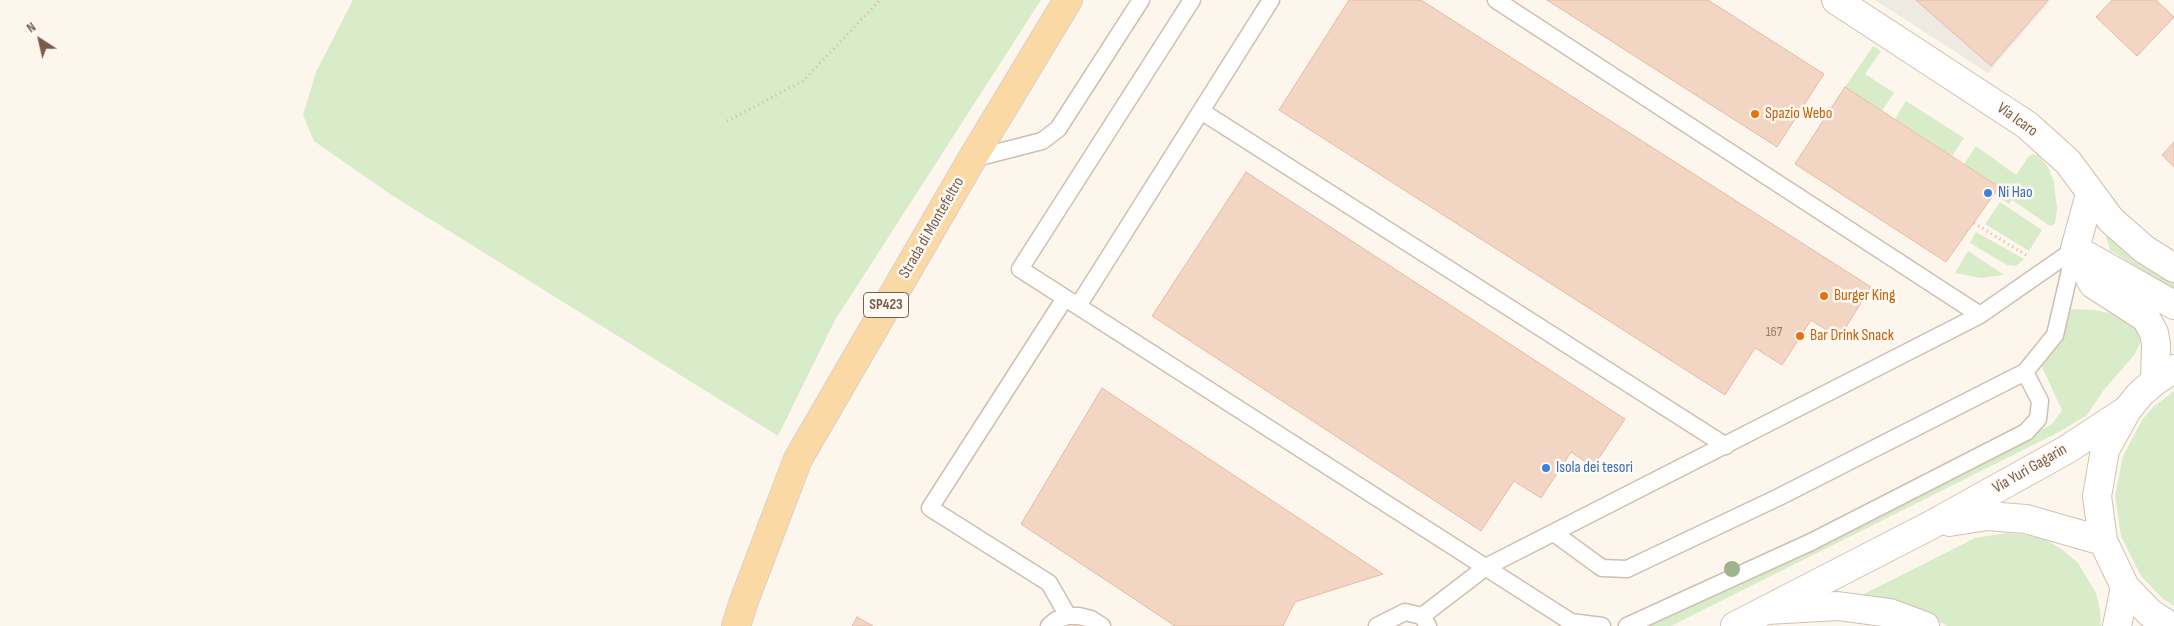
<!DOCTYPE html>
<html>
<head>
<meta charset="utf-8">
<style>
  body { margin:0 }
  #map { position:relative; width:2174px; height:626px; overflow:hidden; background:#fdf6ec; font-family:"Sofia Sans Condensed",sans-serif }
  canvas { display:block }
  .north { position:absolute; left:15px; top:15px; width:50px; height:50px; -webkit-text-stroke:4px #fffaf3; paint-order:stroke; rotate:325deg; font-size:14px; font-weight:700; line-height:20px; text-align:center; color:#7a5c4d }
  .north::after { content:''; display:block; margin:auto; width:18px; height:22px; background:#7a5c4d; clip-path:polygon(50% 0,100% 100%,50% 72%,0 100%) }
</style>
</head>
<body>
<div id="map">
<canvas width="2174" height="626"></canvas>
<div class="north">N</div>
</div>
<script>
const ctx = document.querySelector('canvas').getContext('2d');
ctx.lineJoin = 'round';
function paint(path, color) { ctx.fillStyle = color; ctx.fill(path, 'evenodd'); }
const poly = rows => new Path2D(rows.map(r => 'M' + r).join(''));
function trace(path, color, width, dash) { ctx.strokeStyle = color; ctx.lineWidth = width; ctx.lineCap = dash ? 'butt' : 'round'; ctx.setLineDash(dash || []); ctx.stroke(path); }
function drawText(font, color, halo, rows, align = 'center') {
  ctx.font = font + ' "Sofia Sans Condensed",sans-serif'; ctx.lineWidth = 5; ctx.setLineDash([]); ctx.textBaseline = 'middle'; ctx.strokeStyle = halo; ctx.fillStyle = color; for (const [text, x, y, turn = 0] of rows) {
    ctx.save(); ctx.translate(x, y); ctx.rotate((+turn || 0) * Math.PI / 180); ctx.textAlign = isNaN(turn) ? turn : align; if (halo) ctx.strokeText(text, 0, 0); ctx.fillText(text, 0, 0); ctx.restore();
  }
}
paint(poly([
  [1875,0,2051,0,1988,73]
]), '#efe9e4');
paint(poly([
  [353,0,1041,0,835,320,778,436,390,194,314,141,303,115,316,72],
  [1873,46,1881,51,1865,74,1894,93,1882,111,1845,87],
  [1906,101,1964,138,1952,156,1895,119],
  [1976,146,2016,175,2029,156,2034,154,2039,156,2048,167,2054,182,2057,209,2055,224,2050,226,2012,200,2009,204,1995,194,1999,187,1964,164],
  [2000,202,2042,230,2029,251,1985,224],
  [1976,232,2024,259,2016,266,2007,265,1970,243],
  [2106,236,2174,278,2174,290,2110,250],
  [1968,251,2004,275,1981,278,1955,273],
  [2071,309,2094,310,2120,315,2136,329,2141,341,2135,354,2103,391,2087,415,2059,432,1671,626,1638,626,1968,468,2052,424,2062,410,2040,363,2062,342],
  [2174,391,2174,606,2162,598,2141,576,2121,536,2115,496,2123,456,2142,420,2153,407],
  [2007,533,2027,535,2046,540,2063,550,2078,563,2096,593,2100,610,2101,626,1948,626,1913,608,1856,598,1975,538]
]), '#d8ecc9');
const building = poly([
  [1349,0,1421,0,1871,287,1839,338,1811,320,1782,365,1755,348,1725,395,1279,110,1349,0],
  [1547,0,1708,0,1824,74,1777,147,1547,0],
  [1916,0,2048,0,1991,66,1916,0],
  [2112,0,2156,0,2174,17,2137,56,2096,17,2112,0],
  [1845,87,1999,187,1946,262,1795,164,1845,87],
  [2174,142,2174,167,2162,155,2174,142],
  [1246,172,1625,419,1593,467,1571,452,1541,498,1514,481,1481,531,1152,316,1246,172],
  [1102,388,1383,574,1295,602,1283,626,1175,626,1021,524,1102,388],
  [857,617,873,626,852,626,857,617]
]);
paint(building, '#f3d5c3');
trace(building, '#e6bba3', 1);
const service = poly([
  [1192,0,1020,269,1571,622,1602,626],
  [1496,0,1980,315],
  [1201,111,1726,446],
  [972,159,1042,141,1058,129,1141,0],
  [1065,298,930,508,1049,583,1068,616],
  [1078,306,1271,0],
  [1554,533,1602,568,1627,569,1779,497,2025,372,2055,335,2075,249],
  [1422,616,1486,567,1980,315,2075,249],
  [1049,626,1056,620,1068,616,1079,616,1091,619,1102,626],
  [1377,626,1405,612,1422,616,1428,626],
  [1627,626,1811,542,2026,432,2038,419,2040,401,2025,372]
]);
const minor = poly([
  [1836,0,2027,125,2068,162,2111,220,2144,249,2174,268],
  [2075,249,2093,284,2146,318,2154,333,2156,344,2155,381],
  [2075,249,2174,305],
  [2075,249,2090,194]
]);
const tertiary = poly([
  [1767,610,1838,606,1890,613,1925,626],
  [2117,626,2125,587]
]);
const secondary = poly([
  [1949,522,1987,516,2026,519,2103,541],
  [1735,626,1931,525,2066,450,2127,410],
  [2170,626,2150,613,2125,587,2103,541,2097,496,2105,450,2127,410,2140,394,2155,381,2174,369]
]);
const primary = poly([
  [736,626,744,601,798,459,972,159,1068,0]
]);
trace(service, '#d1beb0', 19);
trace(minor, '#d1beb0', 30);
trace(tertiary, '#d1beb0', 30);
trace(secondary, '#d6c0b0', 30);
trace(primary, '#dad1cd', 30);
trace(poly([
  [727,121,803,81,880,0],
  [1974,223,2026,255]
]), '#d9b8a5', 3, [1, 4]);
trace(service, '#fff', 16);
trace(minor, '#fff', 28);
trace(tertiary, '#fff', 28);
trace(secondary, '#fff', 28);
trace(primary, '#fbd9a5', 28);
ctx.fillStyle = '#a0b28e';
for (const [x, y] of [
  [1732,569]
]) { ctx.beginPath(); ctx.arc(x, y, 8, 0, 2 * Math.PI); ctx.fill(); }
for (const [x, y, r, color] of [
  [1755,114,5,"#e8710a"],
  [1988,193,5,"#3f7fe0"],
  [1824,296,5,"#e8710a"],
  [1800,336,5,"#e8710a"],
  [1546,468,5,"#3f7fe0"]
]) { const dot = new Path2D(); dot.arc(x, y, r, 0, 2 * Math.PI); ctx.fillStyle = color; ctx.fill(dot); trace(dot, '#fffaf3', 2); }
drawText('14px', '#987a6a', null, [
  ["167",1774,332]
]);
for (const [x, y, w] of [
  [886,305,45]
]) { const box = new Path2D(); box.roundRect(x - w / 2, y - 12.5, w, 25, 4); ctx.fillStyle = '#fffaf3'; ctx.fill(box); trace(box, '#7a5c4d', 1); }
drawText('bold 15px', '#7a5c4d', null, [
  ["SP423",886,305]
]);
drawText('16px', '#c56008', '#fffaf3', [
  ["Spazio Webo",1765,114],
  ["Burger King",1834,296],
  ["Bar Drink Snack",1810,336]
], 'left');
drawText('16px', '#7a5c4d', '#fffaf3', [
  ["Via Icaro",2017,120,36],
  ["Strada di Montefeltro",932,228,-60],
  ["Via Yuri Gagarin",2030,469,-30]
]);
drawText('16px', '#366cbe', '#fffaf3', [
  ["Ni Hao",1998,193],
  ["Isola dei tesori",1556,468]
], 'left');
</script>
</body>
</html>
